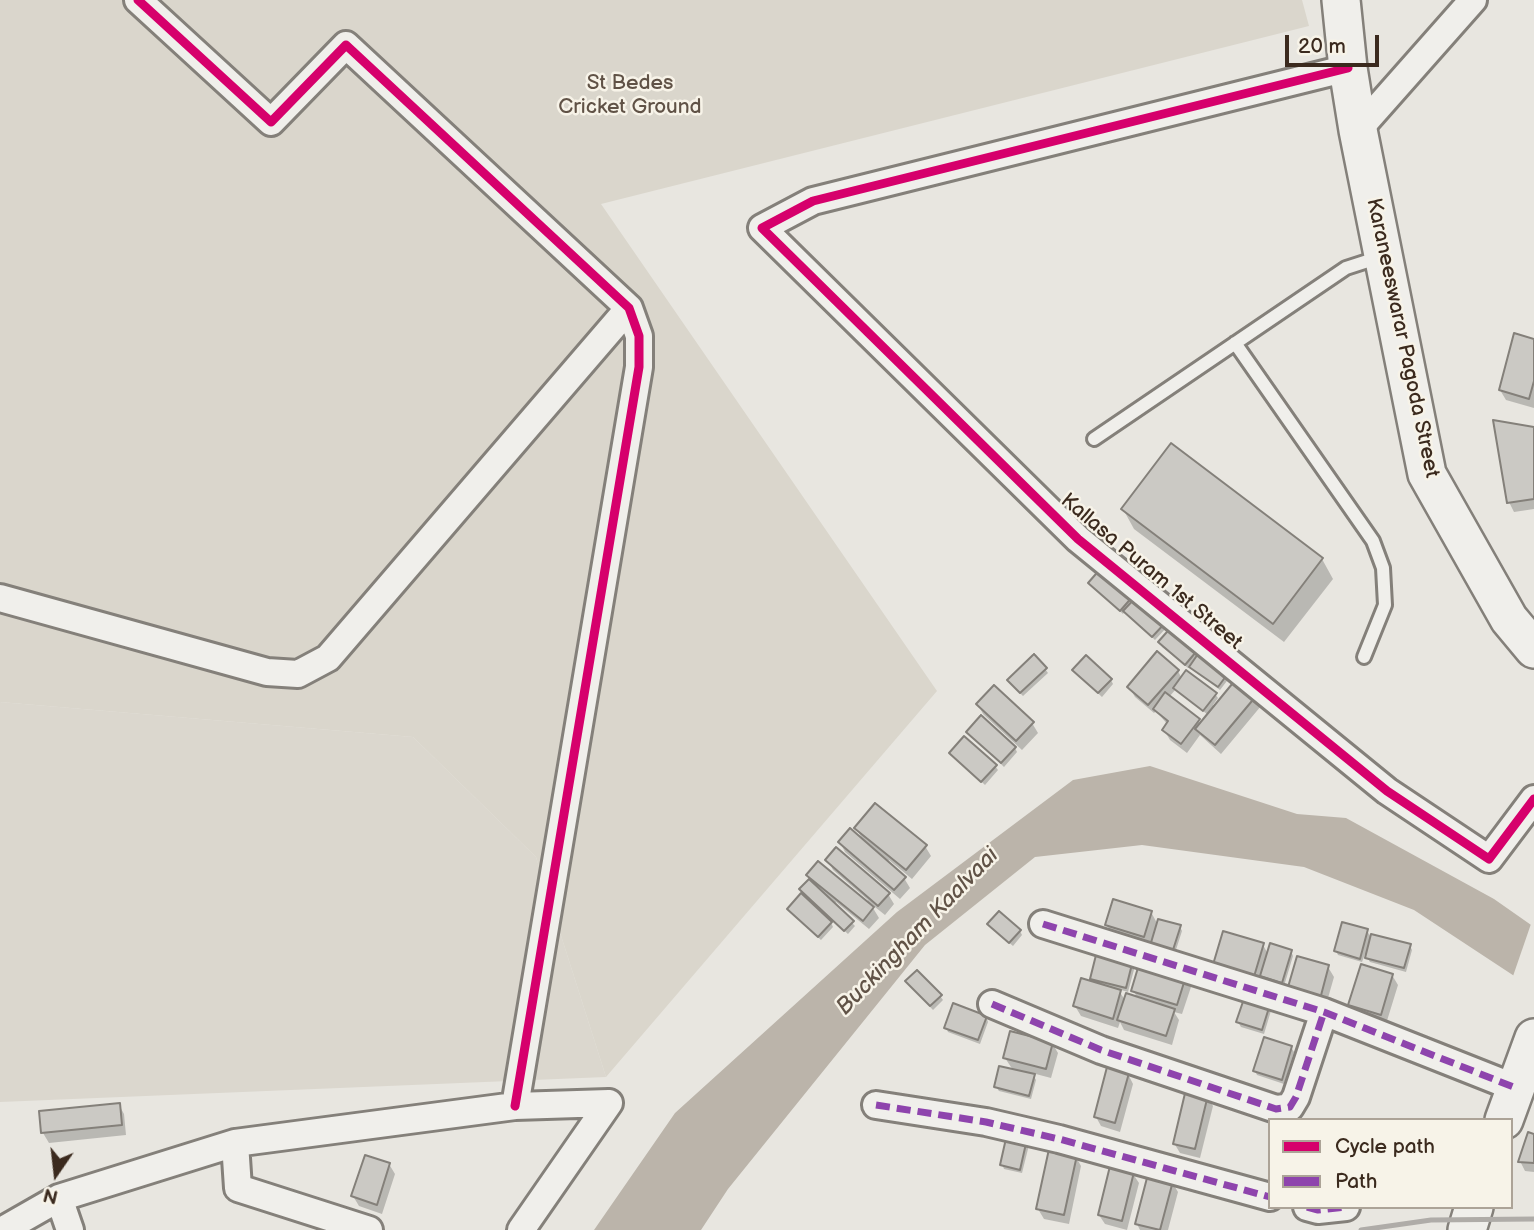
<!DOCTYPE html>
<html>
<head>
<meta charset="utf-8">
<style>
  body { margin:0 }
  #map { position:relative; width:1534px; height:1230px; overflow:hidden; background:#e8e6e0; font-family:"Balsamiq Sans",sans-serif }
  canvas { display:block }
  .legend { position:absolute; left:1268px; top:1118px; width:245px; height:91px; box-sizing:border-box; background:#f7f3e8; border:2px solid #aca397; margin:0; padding:9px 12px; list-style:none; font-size:21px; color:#3b2a1e }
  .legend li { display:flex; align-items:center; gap:14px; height:35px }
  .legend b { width:35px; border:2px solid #aca397 }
  .north { position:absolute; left:21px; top:1139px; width:70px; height:70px; -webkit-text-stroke:5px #f7f3e8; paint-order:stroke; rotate:194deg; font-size:19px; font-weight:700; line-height:28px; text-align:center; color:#3b2a1e }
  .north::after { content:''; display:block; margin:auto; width:24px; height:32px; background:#3b2a1e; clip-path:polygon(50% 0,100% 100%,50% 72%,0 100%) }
  .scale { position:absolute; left:1285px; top:35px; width:94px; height:32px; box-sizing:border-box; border:4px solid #3b2a1e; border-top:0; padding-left:9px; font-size:21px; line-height:24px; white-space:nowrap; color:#3b2a1e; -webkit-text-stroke:5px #f7f3e8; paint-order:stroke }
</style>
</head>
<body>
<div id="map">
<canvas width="1534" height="1230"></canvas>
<ul class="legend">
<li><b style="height:9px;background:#d6006c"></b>Cycle path</li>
<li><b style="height:9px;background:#8e44ad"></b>Path</li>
</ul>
<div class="north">N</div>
<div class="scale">20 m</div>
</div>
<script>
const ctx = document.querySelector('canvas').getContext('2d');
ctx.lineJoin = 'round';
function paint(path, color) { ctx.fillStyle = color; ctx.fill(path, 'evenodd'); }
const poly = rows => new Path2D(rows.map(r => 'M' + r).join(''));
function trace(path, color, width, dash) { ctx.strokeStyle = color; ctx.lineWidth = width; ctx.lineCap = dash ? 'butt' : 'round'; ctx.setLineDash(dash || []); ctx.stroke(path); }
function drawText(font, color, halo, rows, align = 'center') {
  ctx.font = font + ' "Balsamiq Sans",sans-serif'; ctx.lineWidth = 5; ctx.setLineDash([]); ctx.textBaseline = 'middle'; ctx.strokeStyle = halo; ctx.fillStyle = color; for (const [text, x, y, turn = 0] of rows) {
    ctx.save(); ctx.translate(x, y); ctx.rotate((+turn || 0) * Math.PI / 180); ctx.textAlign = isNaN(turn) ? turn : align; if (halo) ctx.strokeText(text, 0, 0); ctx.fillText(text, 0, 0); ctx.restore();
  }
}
paint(poly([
  [0,702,413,737,536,857,606,1077,0,1102]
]), '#dbd7ce');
paint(poly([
  [0,0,1302,0,1309,26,601,204,937,691,606,1077,536,857,413,737,0,702]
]), '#dad6cc');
paint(poly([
  [1150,766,1297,814,1346,818,1494,899,1534,927,1534,989,1414,910,1304,867,1142,845,1035,857,925,945,728,1189,701,1230,594,1230,675,1113,897,912,1073,780]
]), '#bbb4aa');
paint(poly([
  [1532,921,1534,923,1534,992,1512,979]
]), '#e8e6e0');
paint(poly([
  [1534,341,1534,408,1506,400,1500,390],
  [1534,429,1534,509,1514,512,1509,502],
  [1123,509,1322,559,1333,579,1284,642,1134,529],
  [1102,570,1168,626,1155,640,1125,611,1123,614,1093,587,1090,583],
  [1174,626,1230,677,1220,690,1194,671,1190,665,1188,668,1162,647,1160,643],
  [1045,669,1048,673,1023,696,1011,684],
  [1178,671,1182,679,1215,694,1218,698,1213,705,1215,707,1256,696,1261,706,1221,754,1200,735,1187,753,1170,740,1164,730,1168,725,1156,711,1154,713,1135,697,1129,687],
  [1176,689,1208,715,1201,724,1169,697],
  [1077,674,1111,680,1113,684,1102,697],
  [978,704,1032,723,1038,733,1022,750,983,714],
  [968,732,1015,748,1017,752,1004,767],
  [951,753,995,766,998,770,985,785],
  [856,828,925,846,931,856,912,879,889,860,887,863,904,878,910,888,900,899,845,852,840,842,864,842],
  [828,860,888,894,894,904,885,915,870,903,879,918,869,929,836,902,834,905,855,926,848,934,828,916,833,927,821,940,791,913,789,909,824,917,826,914,801,889,811,879,809,875,866,903,868,900,833,870],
  [1151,912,1158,925,1180,927,1182,931,1174,956,1155,950,1150,942,1149,946,1112,935,1107,925],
  [992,928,1020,931,1022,935,1013,946],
  [1367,931,1372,939,1410,946,1412,950,1406,972,1370,962,1365,954,1362,962,1338,955,1336,951],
  [1263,945,1268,954,1291,951,1293,956,1284,986,1264,980,1262,976,1258,989,1219,978],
  [1099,953,1135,966,1128,992,1118,989,1117,992,1121,994,1125,1000,1138,999,1133,990,1185,977,1191,987,1182,1014,1174,1012,1179,1020,1172,1045,1124,1030,1120,1022,1118,1028,1081,1016,1075,1006,1095,984,1092,979],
  [1328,967,1334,977,1324,1012,1294,1004],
  [1392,975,1398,985,1386,1024,1356,1015,1350,1005],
  [910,986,940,996,943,1000,933,1010],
  [1273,1004,1264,1034,1241,1027,1238,1022],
  [986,1017,988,1022,980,1044,948,1032,946,1027],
  [1052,1043,1058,1053,1051,1078,1032,1073,1036,1080,1031,1099,999,1091,996,1087,1013,1070,1005,1058],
  [1291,1047,1294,1052,1284,1084,1257,1075,1255,1071],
  [1128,1074,1133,1084,1120,1132,1101,1126,1096,1117],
  [1207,1096,1213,1106,1200,1158,1180,1153,1174,1143],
  [119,1105,124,1114,126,1135,49,1143,43,1133,41,1113],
  [1534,1136,1534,1172,1525,1171,1520,1161],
  [1009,1137,1029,1145,1022,1173,1004,1169,1002,1164],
  [1076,1157,1081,1166,1069,1224,1044,1219,1038,1209],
  [389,1164,395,1174,382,1214,359,1206,353,1196],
  [1133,1174,1139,1183,1127,1230,1105,1224,1099,1215],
  [1172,1182,1178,1192,1168,1230,1140,1230,1137,1224]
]), '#0003');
const building = poly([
  [1514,333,1534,339,1534,381,1529,399,1499,390,1514,333],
  [1493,420,1534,427,1534,499,1507,503,1493,420],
  [1171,443,1323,558,1273,624,1121,509,1171,443],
  [1102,567,1134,595,1120,611,1088,583,1102,567],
  [1138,595,1167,621,1152,637,1123,611,1138,595],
  [1174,624,1201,646,1185,665,1158,642,1174,624],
  [1157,651,1179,670,1148,705,1127,687,1157,651],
  [1200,651,1229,672,1218,687,1189,667,1200,651],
  [1034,654,1047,668,1020,693,1007,680,1034,654],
  [1086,655,1112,679,1098,693,1072,670,1086,655],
  [1186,670,1217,693,1203,711,1173,688,1186,670],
  [1237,678,1257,695,1215,745,1195,729,1237,678],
  [994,685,1034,722,1016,741,976,704,994,685],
  [1165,692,1200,719,1181,744,1162,730,1168,721,1153,709,1165,692],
  [981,715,1016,747,1001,763,966,732,981,715],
  [964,736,997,765,981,782,949,753,964,736],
  [875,803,927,845,906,870,854,828,875,803],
  [850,828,906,877,894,890,838,842,850,828],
  [836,847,890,893,878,906,825,860,836,847],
  [818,861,874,907,863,921,806,875,818,861],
  [809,879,854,921,844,931,799,889,809,879],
  [801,893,832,922,818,937,787,909,801,893],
  [1113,899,1152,911,1144,937,1105,925,1113,899],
  [999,911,1021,930,1009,943,987,924,999,911],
  [1158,919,1181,925,1172,953,1150,946,1158,919],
  [1342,922,1368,929,1360,959,1334,951,1342,922],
  [1223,931,1264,943,1253,980,1212,968,1223,931],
  [1371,934,1411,944,1404,968,1365,958,1371,934],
  [1270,943,1292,950,1282,983,1260,976,1270,943],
  [1097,951,1133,960,1126,988,1090,979,1097,951],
  [1297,956,1329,965,1319,1003,1286,994,1297,956],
  [1140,961,1186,976,1177,1005,1131,991,1140,961],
  [1361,964,1393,974,1381,1015,1348,1005,1361,964],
  [917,970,942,995,930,1006,905,981,917,970],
  [1081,978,1121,990,1113,1019,1073,1006,1081,978],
  [1247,990,1272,998,1262,1030,1236,1022,1247,990],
  [1126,993,1175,1009,1166,1036,1117,1020,1126,993],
  [953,1003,987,1016,978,1040,944,1028,953,1003],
  [1010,1031,1053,1042,1046,1069,1003,1058,1010,1031],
  [1264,1037,1292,1046,1282,1080,1253,1071,1264,1037],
  [999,1066,1035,1074,1029,1096,994,1087,999,1066],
  [1107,1067,1129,1073,1115,1123,1094,1117,1107,1067],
  [1186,1089,1208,1095,1195,1149,1173,1144,1186,1089],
  [120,1103,122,1125,41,1133,39,1111,120,1103],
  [1528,1132,1534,1134,1534,1163,1518,1162,1528,1132],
  [1007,1134,1027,1139,1020,1170,1000,1165,1007,1134],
  [1049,1149,1077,1155,1064,1215,1036,1209,1049,1149],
  [365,1155,390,1163,377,1205,351,1196,365,1155],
  [1110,1166,1134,1172,1122,1221,1098,1215,1110,1166],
  [1148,1174,1173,1181,1160,1230,1135,1224,1148,1174]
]);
paint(building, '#cbc9c4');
trace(building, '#84807a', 2);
const lane = poly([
  [1235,343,1373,541,1383,568,1385,605,1364,657],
  [1094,439,1346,268,1380,257]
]);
const street = poly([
  [138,0,271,122,346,45,629,308,639,336,639,367,515,1106],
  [1348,68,813,201,762,228,1078,539,1387,791,1489,859,1534,799],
  [1358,130,1473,0],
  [0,598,267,672,298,674,328,658,629,308],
  [1043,924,1324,1012,1516,1088],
  [992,1004,1101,1050,1276,1109,1290,1107,1296,1097,1324,1012],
  [876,1105,986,1122,1059,1139,1270,1197],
  [235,1143,238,1188,369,1230],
  [59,1198,70,1230],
  [1307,1207,1318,1210,1346,1207],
  [3,1230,59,1198,235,1143,515,1106,609,1103],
  [521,1230,609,1103]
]);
const secondary = poly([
  [1341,0,1348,68,1358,130,1427,474,1509,619,1534,649],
  [1504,1120,1534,1038],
  [1467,1230,1474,1207]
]);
trace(lane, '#84807a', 18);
trace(street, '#84807a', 32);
trace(secondary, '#84807a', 42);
trace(lane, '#f0efeb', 12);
trace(street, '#f0efeb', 26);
trace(secondary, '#f0efeb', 37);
trace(poly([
  [1361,1230,1431,1220,1534,1219]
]), '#afaca8', 5);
trace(poly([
  [1043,924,1324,1012,1516,1088],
  [992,1004,1101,1050,1276,1109,1290,1107,1296,1097,1324,1012],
  [876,1105,986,1122,1059,1139,1270,1197],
  [1307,1207,1318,1210,1346,1207]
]), '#8e44ad', 7, [14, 7]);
trace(poly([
  [138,0,271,122,346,45,629,308,639,336,639,367,515,1106],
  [1348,68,813,201,762,228,1078,539,1387,791,1489,859,1534,799]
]), '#d6006c', 9);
drawText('21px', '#605246', '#f7f3e8', [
  ["St Bedes",630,84],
  ["Cricket Ground",630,108]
]);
drawText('21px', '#3b2a1e', '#f7f3e8', [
  ["Karaneeswarar Pagoda Street",1402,338,78],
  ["Kallasa Puram 1st Street",1151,572,40]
]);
drawText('italic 23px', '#615347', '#f7f3e8', [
  ["Buckingham Kaalvaai",918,932,-46]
]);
</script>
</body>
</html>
